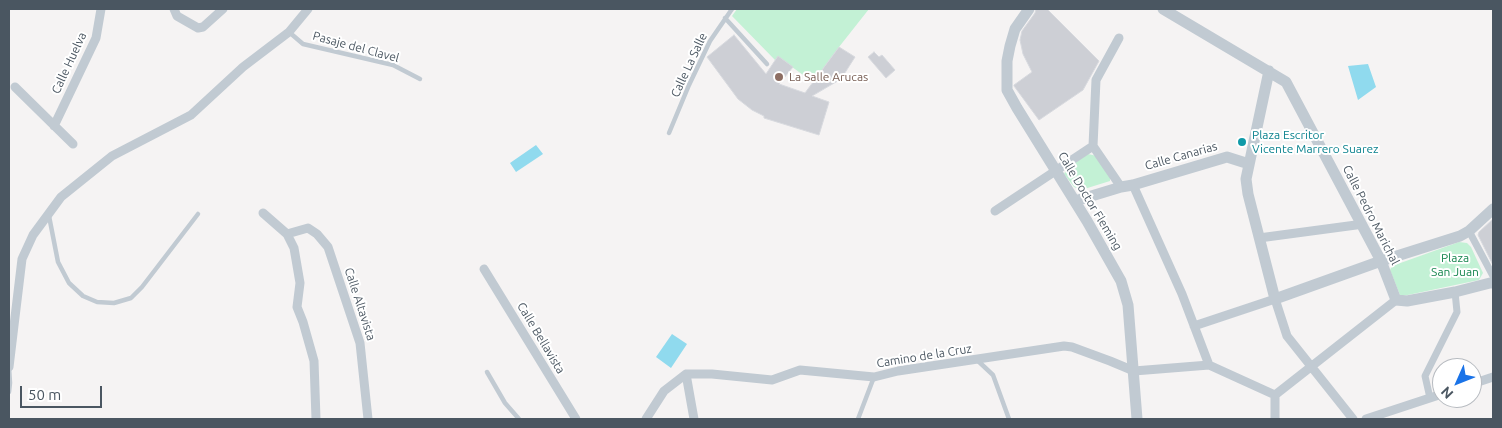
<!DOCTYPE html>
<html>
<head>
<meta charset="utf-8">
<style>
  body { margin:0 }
  #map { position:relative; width:1502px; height:428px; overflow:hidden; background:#f5f3f3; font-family:Ubuntu,sans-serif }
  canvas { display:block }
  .frame { position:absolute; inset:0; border:10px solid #4a5661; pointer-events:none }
  .north { position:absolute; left:1432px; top:358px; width:50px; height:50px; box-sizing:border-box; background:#fff; border:1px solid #b7bbc0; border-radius:50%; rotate:226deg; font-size:14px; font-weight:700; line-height:20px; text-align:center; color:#4a5661 }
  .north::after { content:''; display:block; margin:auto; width:18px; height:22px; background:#1a73e8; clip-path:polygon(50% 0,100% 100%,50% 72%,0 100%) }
  .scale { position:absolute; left:20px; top:386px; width:82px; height:22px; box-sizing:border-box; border:2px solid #4a5661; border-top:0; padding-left:6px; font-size:15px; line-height:18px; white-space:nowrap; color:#4a5661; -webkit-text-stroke:4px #fff; paint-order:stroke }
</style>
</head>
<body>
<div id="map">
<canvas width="1502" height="428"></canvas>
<div class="frame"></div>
<div class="north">N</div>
<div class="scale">50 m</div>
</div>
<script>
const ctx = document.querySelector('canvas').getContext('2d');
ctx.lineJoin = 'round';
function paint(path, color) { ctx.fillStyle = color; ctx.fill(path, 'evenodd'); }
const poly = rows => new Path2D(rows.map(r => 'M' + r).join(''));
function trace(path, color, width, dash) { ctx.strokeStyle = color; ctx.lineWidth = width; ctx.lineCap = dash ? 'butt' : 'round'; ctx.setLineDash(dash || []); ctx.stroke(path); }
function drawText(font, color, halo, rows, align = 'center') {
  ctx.font = font + ' Ubuntu,sans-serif'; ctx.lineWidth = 4; ctx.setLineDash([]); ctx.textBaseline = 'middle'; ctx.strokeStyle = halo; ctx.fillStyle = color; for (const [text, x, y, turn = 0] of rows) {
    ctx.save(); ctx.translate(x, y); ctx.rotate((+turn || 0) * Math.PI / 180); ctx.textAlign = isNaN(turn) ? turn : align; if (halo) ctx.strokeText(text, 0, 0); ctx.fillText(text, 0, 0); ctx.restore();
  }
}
paint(poly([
  [737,9,869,9,839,47,813,82,778,57,775,60,732,16],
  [1088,154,1097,156,1110,176,1110,181,1081,190,1074,187,1064,174,1067,168],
  [1459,242,1467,243,1471,247,1483,273,1479,280,1403,296,1400,295,1390,270,1392,266]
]), '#c3f1d5');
paint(poly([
  [1368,64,1376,87,1358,100,1348,66],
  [536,145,543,154,516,172,510,163],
  [672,334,687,344,671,368,656,357]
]), '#90daee');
const building = poly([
  [1036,9,1047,9,1099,61,1083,90,1039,120,1014,86,1014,85,1032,72,1023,54,1020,40,1022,31,1035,13,1036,9],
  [734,35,766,74,778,56,793,67,779,84,805,93,839,47,855,57,841,79,812,96,829,102,819,135,764,118,764,116,752,110,738,99,707,57,734,35],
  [874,52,879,57,882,55,895,70,886,78,868,57,874,52],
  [1493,219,1493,265,1478,235,1479,232,1493,219]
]);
paint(building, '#cdcfd5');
trace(building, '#d7d9de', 1);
trace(poly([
  [725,18,767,64],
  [289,32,303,44,393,65,420,79],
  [669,133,689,85,710,41,732,9],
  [49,216,58,262,69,283,83,296,97,302,114,303,131,298,142,287,198,214],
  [977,360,993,375,1009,419],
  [487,372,505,403,519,419],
  [9,392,10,383,9,367],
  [858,419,874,377]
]), '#c1cad2', 4.5);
trace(poly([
  [1469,231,1493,276],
  [1430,398,1425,376,1457,312,1455,292]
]), '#c1cad2', 7);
trace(poly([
  [174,9,177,16,198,28,203,27,223,9],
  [15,87,73,144],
  [54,126,96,38,101,9],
  [1093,146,1096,80,1119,38],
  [1093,146,1121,187],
  [1133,185,1182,294,1209,365],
  [995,211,1093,146],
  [263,213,287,234,294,248,300,283,297,307,303,322,314,361,316,419],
  [287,234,308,228,317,234,328,247,360,343,368,419],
  [1259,238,1356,225,1361,223],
  [484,269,576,419],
  [1194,326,1275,299,1287,336,1353,419],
  [9,367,22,259,33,235,61,197,112,156,191,115,243,67,289,32,308,9],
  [686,374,694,419],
  [1472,384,1493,377],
  [1275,395,1396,300],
  [1275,395,1275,419],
  [646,419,664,391,686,374,712,374,772,380,800,370,874,377,898,371,1064,346,1072,347,1110,361,1134,371,1209,365,1275,395],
  [1366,419,1442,394]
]), '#c1cad2', 9);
trace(poly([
  [1029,9,1015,29,1010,46,1007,61,1007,90,1017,108,1087,221,1121,281,1128,305,1137,419],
  [1163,9,1286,82,1381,261,1396,300,1407,301,1455,292,1490,283,1493,283],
  [1269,71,1246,179,1248,194,1275,299,1381,261,1460,236,1469,231,1493,209],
  [1075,201,1121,187,1133,185,1227,157,1249,164]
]), '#c1cad2', 11);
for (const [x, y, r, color] of [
  [779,77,5,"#8d6e63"],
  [1242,142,5,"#0f9aa8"]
]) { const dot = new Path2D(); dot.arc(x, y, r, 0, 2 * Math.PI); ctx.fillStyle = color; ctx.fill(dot); trace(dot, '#fff', 2); }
drawText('12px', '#4a5661', '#fff', [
  ["Pasaje del Clavel",356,47,15],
  ["Calle Huelva",69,63,-65],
  ["Calle La Salle",689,65,-65],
  ["Calle Canarias",1181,156,-16],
  ["Calle Doctor Fleming",1090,201,59],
  ["Calle Pedro Marichal",1371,215,63],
  ["Calle Altavista",360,304,72],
  ["Calle Bellavista",541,338,59],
  ["Camino de la Cruz",924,356,-9]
]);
drawText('12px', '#785e54', '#fff', [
  ["La Salle Arucas",789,77]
], 'left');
drawText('12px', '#0d838f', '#fff', [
  ["Plaza Escritor",1252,135],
  ["Vicente Marrero Suarez",1252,149]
], 'left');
drawText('12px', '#17864f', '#fff', [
  ["Plaza",1455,258],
  ["San Juan",1455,272]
]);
</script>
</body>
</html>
